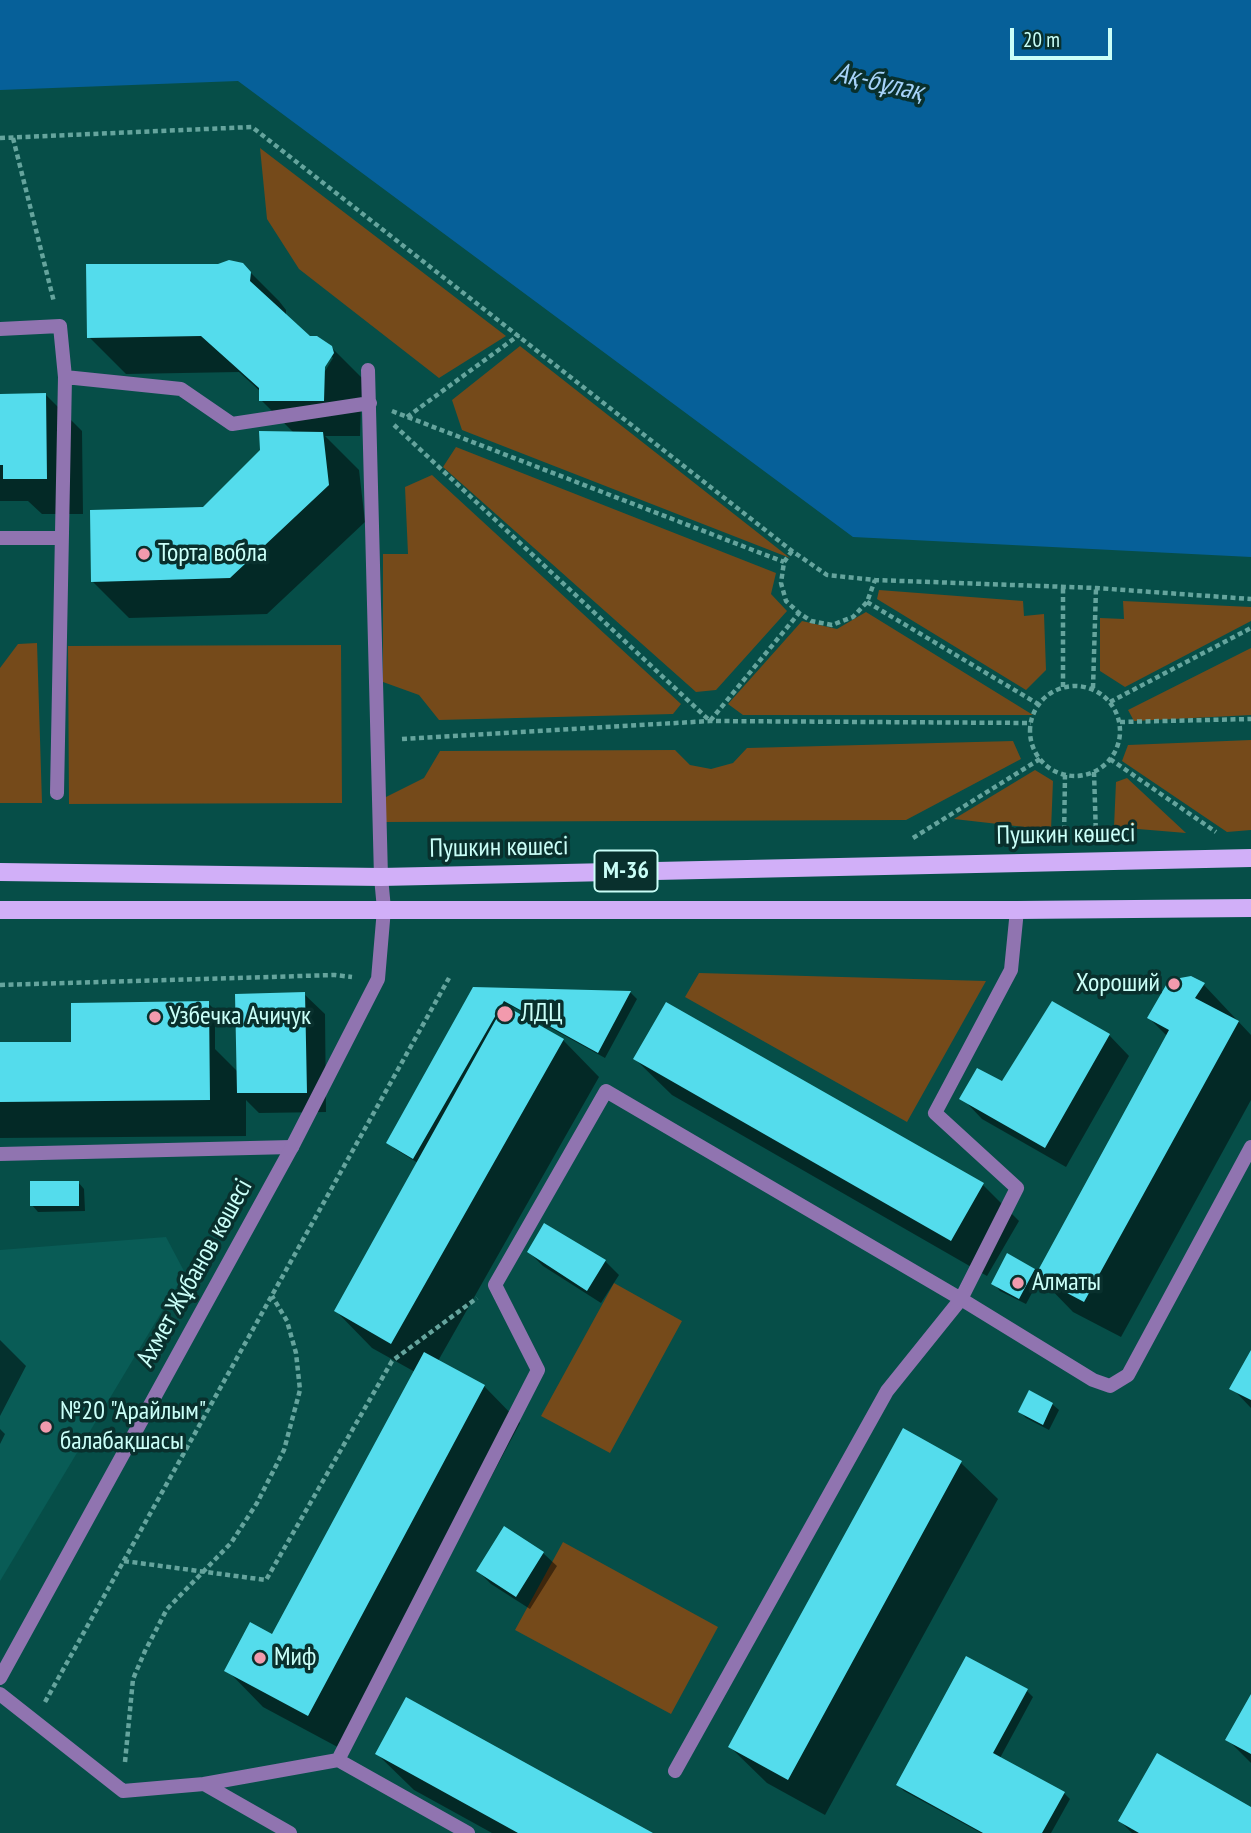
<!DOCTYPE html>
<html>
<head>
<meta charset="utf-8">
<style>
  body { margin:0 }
  #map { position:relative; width:1251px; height:1833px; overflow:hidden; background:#064e48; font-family:"PT Sans Narrow",sans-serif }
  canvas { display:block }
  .scale { position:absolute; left:1010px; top:28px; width:102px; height:32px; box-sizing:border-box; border:4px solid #cafff8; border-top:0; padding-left:9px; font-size:21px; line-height:24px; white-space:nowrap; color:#cafff8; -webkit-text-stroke:5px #09302d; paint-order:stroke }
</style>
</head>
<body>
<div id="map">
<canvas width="1251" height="1833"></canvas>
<div class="scale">20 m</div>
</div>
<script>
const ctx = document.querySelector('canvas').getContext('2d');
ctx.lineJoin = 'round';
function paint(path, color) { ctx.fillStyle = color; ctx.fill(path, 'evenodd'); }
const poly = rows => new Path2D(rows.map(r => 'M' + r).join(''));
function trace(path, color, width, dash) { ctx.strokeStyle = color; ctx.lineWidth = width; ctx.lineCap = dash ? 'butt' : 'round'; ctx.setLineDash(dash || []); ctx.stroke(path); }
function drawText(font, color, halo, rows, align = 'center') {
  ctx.font = font + ' "PT Sans Narrow",sans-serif'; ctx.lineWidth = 7; ctx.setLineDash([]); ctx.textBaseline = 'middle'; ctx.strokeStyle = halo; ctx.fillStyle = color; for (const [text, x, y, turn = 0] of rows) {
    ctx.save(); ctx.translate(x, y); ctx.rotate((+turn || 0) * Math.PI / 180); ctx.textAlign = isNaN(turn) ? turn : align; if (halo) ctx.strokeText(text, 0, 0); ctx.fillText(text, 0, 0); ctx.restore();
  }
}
paint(poly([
  [166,1237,185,1273,0,1581,0,1250]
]), '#095c56');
paint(poly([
  [260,148,506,336,439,378,299,269,267,219],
  [520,346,790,558,462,430,452,400],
  [456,447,776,573,771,594,787,611,716,690,696,692,443,467],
  [432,475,681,704,673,714,439,720,419,695,383,682,383,554,408,554,405,487],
  [879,590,1023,601,1024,616,1044,614,1046,670,1026,690,877,599],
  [1123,601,1251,607,1251,621,1125,687,1100,671,1100,618,1124,619],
  [866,612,1033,715,743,715,728,704,802,621,837,629],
  [37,643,42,803,0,803,0,668,18,644],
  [341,645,342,803,69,804,68,646],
  [1251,648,1251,715,1134,721,1128,710],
  [1251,740,1251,830,1227,832,1122,761,1128,745],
  [1013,741,1021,759,906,820,384,822,384,798,424,778,440,751,675,750,690,765,711,769,733,763,747,748],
  [1035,770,1053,781,1051,830,954,819],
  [1127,778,1186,833,1114,827,1116,782],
  [699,973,986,981,907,1122,685,997],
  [614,1283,682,1321,610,1453,541,1416],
  [563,1542,718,1627,671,1714,515,1630]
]), '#754a1a');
paint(poly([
  [0,0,1251,0,1251,557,853,537,238,81,0,90]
]), '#066099');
paint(poly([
  [242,264,279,301,286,310,286,317,309,337,331,347,368,384,361,404,360,436,325,436,359,470,365,522,267,614,129,618,92,581,203,508,294,433,261,400,261,392,239,372,126,374,89,337],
  [330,355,333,358,322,376,319,374],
  [0,395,46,395,82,431,83,514,42,514,28,501,0,501],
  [1204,985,1251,1035,1251,1100,1121,1337,1073,1312,1040,1278,1026,1304,1000,1291,994,1284,1034,1270,1038,1274,1168,1037,1149,1018],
  [474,988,631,993,637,999,605,1058,511,1006,509,1010,563,1040,599,1077,438,1361,484,1386,520,1423,345,1751,263,1707,227,1670,273,1637,415,1372,372,1348,336,1311,418,1163,395,1149,388,1143],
  [304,994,325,1014,326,1112,259,1113,246,1100,246,1136,0,1138,0,1044,75,1043,208,1003,215,1010,215,1049,238,1072],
  [1109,1035,1129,1056,1066,1167,982,1119,962,1098],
  [635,1059,983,1185,1019,1221,987,1276,672,1095],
  [78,1182,84,1189,85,1211,38,1212,32,1205],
  [544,1226,605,1261,619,1275,601,1303,543,1266,529,1252],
  [0,1340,26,1366,0,1416],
  [1251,1354,1251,1408,1232,1388],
  [1052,1404,1059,1410,1049,1430,1026,1418,1020,1412],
  [0,1429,5,1434,0,1444],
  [903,1431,961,1463,998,1499,825,1815,767,1783,730,1747],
  [543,1553,557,1566,530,1609,491,1584,478,1571],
  [1027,1691,1033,1697,1000,1758,1064,1793,1070,1799,1051,1833,981,1833,904,1791,898,1785],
  [1251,1698,1251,1763,1227,1739],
  [377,1754,649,1833,492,1833,414,1790],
  [1251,1809,1251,1833,1132,1833,1120,1821]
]), '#0007');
paint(poly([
  [229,260,243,263,251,272,250,281,310,336,317,336,332,346,334,353,325,367,324,401,259,401,259,388,201,336,87,338,86,264,218,264],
  [46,393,47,479,3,479,3,465,0,465,0,394],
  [259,431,323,432,329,485,230,578,91,582,90,510,203,507,260,450],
  [1191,976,1205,983,1195,998,1239,1021,1084,1302,1035,1276,1169,1030,1147,1018,1169,980],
  [473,987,631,991,598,1053,504,1001,413,1159,386,1143],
  [305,992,307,1093,237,1093,235,994],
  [209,1001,210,1100,0,1102,0,1042,71,1042,71,1003],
  [1052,1001,1110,1034,1045,1148,959,1099,977,1068,1002,1081],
  [666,1002,984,1183,951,1241,633,1059],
  [504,1005,564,1039,391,1344,334,1311],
  [30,1181,79,1181,79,1206,30,1206],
  [544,1223,606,1260,587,1291,527,1252],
  [1007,1253,1035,1269,1019,1299,991,1284],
  [1251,1350,1251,1400,1229,1389],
  [424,1352,485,1385,308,1716,224,1671,250,1622,272,1634],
  [1029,1390,1053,1403,1043,1425,1018,1412],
  [903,1428,962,1461,788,1780,728,1747],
  [504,1526,544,1552,516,1597,476,1571],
  [966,1656,1028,1689,993,1753,1065,1792,1042,1833,983,1833,896,1785],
  [1251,1694,1251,1754,1225,1740],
  [406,1697,653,1833,518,1833,375,1754],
  [1157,1753,1251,1807,1251,1833,1139,1833,1118,1821]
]), '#54dcec');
trace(poly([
  [0,138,252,127,792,551,827,575,875,580,1096,588,1251,599],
  [13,138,54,302],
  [392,411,784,562],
  [407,417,519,335],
  [394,425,710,721,799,613],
  [792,551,784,562,781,583,786,601,799,613,811,621,832,625,853,617,867,602,875,580],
  [867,602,1038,704],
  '1030 731a45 45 0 1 1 90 0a45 45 0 1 1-90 0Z',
  [1063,687,1063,586],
  [1093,688,1096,588],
  [1110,702,1251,628],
  [1120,722,1251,719],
  [402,739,710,721,1031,723],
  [1110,759,1216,832],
  [1094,772,1096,836],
  [913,838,1040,759],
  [1064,839,1065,775],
  [0,985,335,975,352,977],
  [124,1561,266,1580,392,1361,477,1298],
  [45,1702,449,978],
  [125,1762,133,1679,145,1651,167,1609,231,1543,257,1503,284,1450,300,1390,296,1353,287,1321,272,1296]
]), '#65a49d', 4.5, [5, 3.5]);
trace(poly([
  [0,329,60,326,65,377,181,389,232,424,370,403],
  [368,370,381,877],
  [0,538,61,538],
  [57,793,65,377],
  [0,1154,292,1147],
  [0,1694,123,1791,204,1784,290,1833],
  [338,1760,538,1370,495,1285,606,1091,961,1299,1093,1380,1110,1386,1128,1375,1251,1147],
  [675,1771,887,1391,961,1299,1017,1188,935,1113,1011,970,1017,910],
  [204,1784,338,1760,468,1833]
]), '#9074b0', 14);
trace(poly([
  [0,1678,292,1147,378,979,384,909,381,877]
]), '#9074b0', 14);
trace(poly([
  [0,872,381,877,1251,858],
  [0,910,1017,910,1251,908]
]), '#d1aff8', 18);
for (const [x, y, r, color] of [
  [144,554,7,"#f29aad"],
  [1174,984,7,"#f29aad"],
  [505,1014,9,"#f29aad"],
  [155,1017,7,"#f29aad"],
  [1018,1283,7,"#f29aad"],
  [46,1427,7,"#f29aad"],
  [260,1658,7,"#f29aad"]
]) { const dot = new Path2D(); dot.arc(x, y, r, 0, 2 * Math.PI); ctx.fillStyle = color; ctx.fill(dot); trace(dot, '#09302d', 2.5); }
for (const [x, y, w] of [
  [626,871,63]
]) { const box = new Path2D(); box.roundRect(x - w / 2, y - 20.5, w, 41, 5); ctx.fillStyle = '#09302d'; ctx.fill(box); trace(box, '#cafff8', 2); }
drawText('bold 24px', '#cafff8', null, [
  ["M-36",626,871]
]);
drawText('26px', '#cafff8', '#09302d', [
  ["Торта вобла",158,554],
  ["Хороший",1160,984,"right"],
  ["ЛДЦ",521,1014],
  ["Узбечка Ачичук",169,1017],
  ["Алматы",1032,1283],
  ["№20 \"Арайлым\"",60,1412],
  ["балабақшасы",60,1442],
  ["Миф",274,1658]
], 'left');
drawText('26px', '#cafff8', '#09302d', [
  ["Пушкин көшесі",1066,835,-1],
  ["Пушкин көшесі",499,848,-1],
  ["Ахмет Жұбанов көшесі",195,1273,-61]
]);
drawText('italic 28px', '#a7d3f9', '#09302d', [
  ["Ақ-бұлақ",879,83,13]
]);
</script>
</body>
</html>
